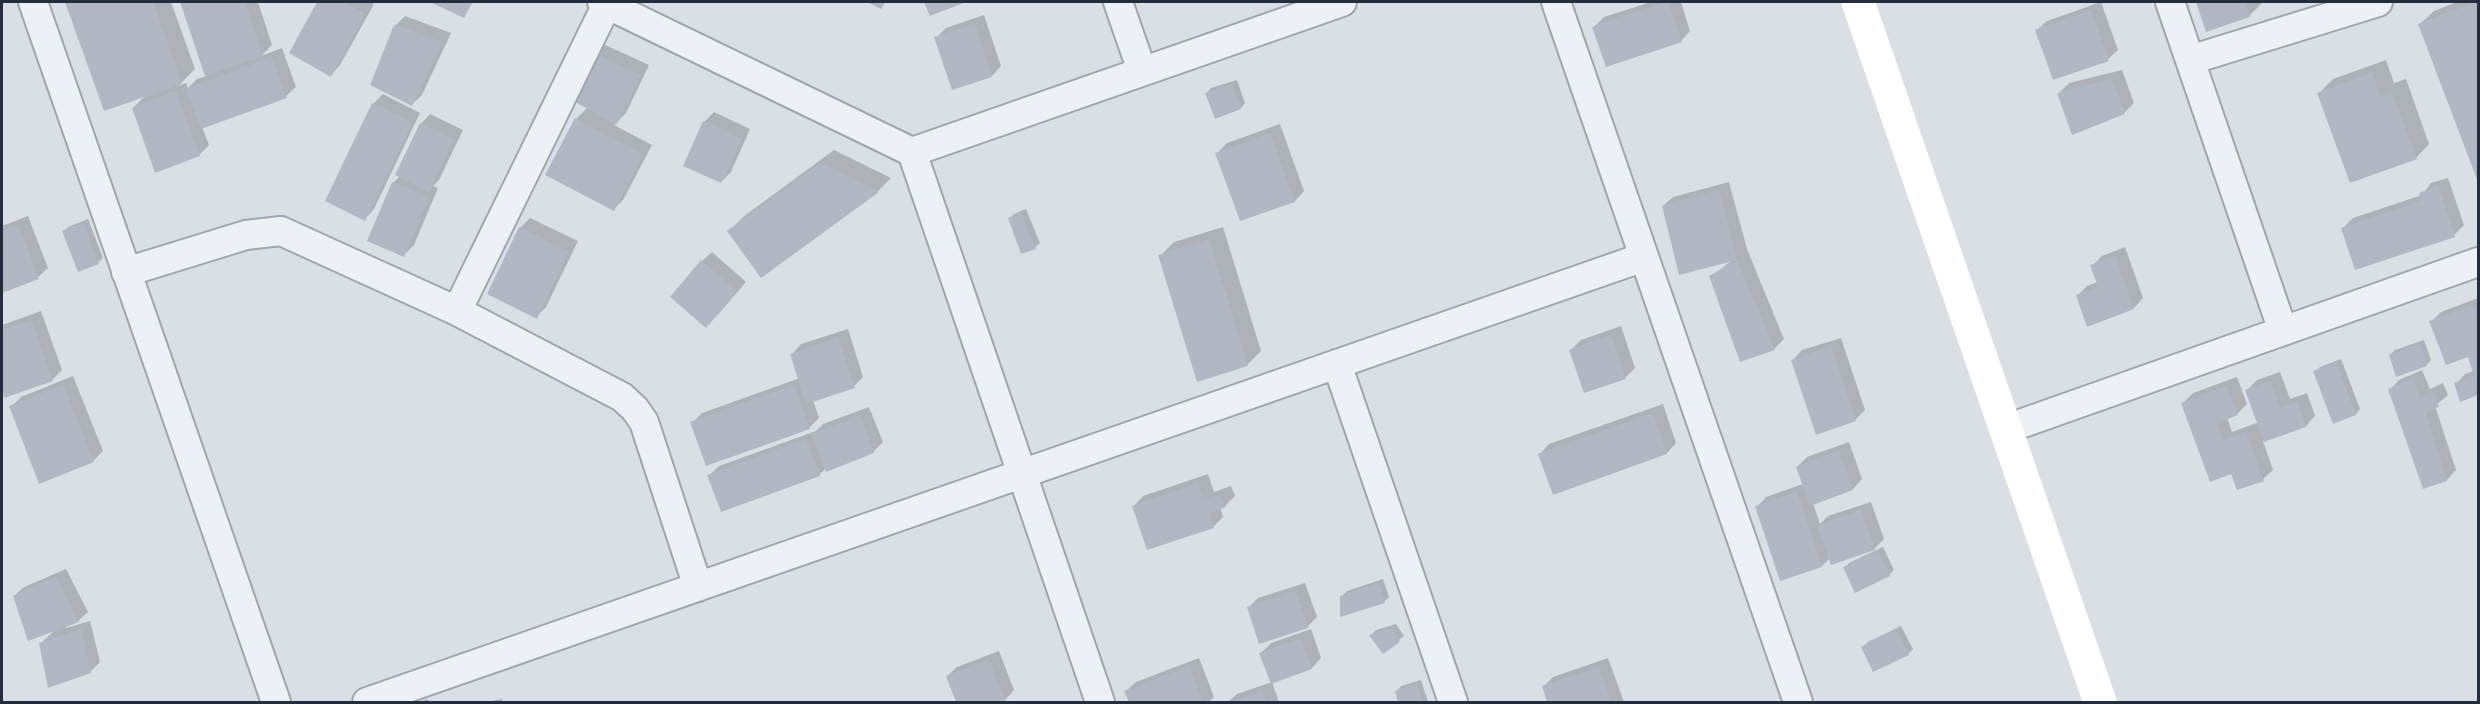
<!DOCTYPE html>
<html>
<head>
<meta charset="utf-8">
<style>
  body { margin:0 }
  #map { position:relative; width:2480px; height:704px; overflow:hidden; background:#dadfe6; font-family:Overpass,sans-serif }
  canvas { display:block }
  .frame { position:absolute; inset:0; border:3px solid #232d3d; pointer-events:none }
</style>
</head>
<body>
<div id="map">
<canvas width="2480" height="704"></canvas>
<div class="frame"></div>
</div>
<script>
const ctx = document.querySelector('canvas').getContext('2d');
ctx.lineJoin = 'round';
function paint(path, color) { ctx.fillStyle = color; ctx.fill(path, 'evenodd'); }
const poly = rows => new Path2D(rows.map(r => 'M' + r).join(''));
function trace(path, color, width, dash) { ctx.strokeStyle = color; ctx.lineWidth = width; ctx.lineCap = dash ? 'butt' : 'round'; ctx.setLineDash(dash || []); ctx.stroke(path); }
paint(poly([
  [67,2,171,2,195,69,178,86,186,83,188,88,197,79,207,76,182,2,258,2,272,45,261,56,282,48,296,87,286,96,202,127,209,145,199,155,133,108,147,94,105,109],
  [319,2,370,2,374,4,340,65,331,75,291,53],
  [433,2,473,2,464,16],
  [926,2,963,2,931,14],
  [1651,2,1681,2,1690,31,1681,41,1594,27,1604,17],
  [2101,2,2118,50,2108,59,2037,30,2047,21],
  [2198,2,2263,2,2249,16,2207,30],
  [2457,2,2478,2,2478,179,2420,24,2434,11],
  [984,15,1001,66,992,76,936,38,946,28],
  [405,16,451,33,422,95,412,104,395,26],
  [603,44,649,65,626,113,614,125,652,145,623,200,614,209,576,119,588,107,572,99],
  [2386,60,2394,83,2406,79,2429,144,2416,158,2319,93,2333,79],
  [2122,70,2134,103,2124,113,2059,93,2069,83],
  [1237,80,1245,103,1241,108,1207,93,1211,88],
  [383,94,420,113,374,209,365,219,373,104],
  [714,112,750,129,731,172,721,182,704,122],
  [430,114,463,130,439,180,433,186,438,188,414,245,404,255,393,183,400,176,421,124],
  [1280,124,1304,191,1295,201,1241,219,1217,153,1227,143],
  [834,150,891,178,878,191,761,276,729,231,743,217],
  [2448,178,2464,225,2454,235,2343,228,2353,218,2422,195,2431,183],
  [1729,182,1747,249,1784,339,1775,348,1741,360,1711,277,1731,261,1663,206,1673,197],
  [1026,209,1040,243,1035,247,1009,219,1014,214],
  [28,216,48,268,38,277,2,291,2,226],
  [530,218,578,241,546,307,536,317,520,228],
  [88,219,103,258,98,262,64,232,68,227],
  [1223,227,1261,351,1247,365,1160,256,1174,242],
  [2125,247,2143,298,2134,308,2078,295,2087,286,2098,282,2092,266,2102,256],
  [712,252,746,282,716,317,702,261],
  [2478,298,2478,394,2461,400,2456,384,2465,374,2474,371,2469,355,2431,322,2441,312],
  [41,311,62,370,52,380,5,396,2,386,2,325],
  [1621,326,1635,368,1626,377,1585,391,1571,350,1581,340],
  [848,329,863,377,854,386,813,400,819,418,809,428,692,423,702,413,800,378,792,354,801,344],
  [1841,338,1865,410,1855,420,1793,360,1802,350],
  [2424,340,2431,360,2426,365,2390,355,2395,350],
  [2341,359,2360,409,2356,414,2334,422,2315,372,2320,367],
  [2422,370,2430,389,2443,383,2448,395,2435,406,2456,470,2447,480,2390,390,2399,380],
  [2280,372,2290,399,2307,393,2315,416,2306,426,2263,441,2273,470,2263,479,2232,472,2183,403,2193,393,2237,377,2247,404,2237,414,2227,417,2232,432,2259,422,2247,390,2257,380],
  [73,376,103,451,93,461,11,407,21,397],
  [1663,404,1676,443,1667,453,1554,493,1540,454,1549,444],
  [869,407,883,442,873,452,826,468,819,475,709,476,719,466,816,431,823,424],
  [1849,442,1862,479,1853,489,1813,503,1820,524,1828,516,1871,502,1884,539,1874,549,1830,558,1822,566,1781,579,1757,507,1766,497,1803,484,1797,467,1807,457],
  [1208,474,1214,492,1231,486,1235,496,1225,506,1220,507,1223,517,1213,527,1134,506,1143,496],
  [1883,547,1894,570,1890,574,1855,591,1845,568,1849,563],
  [66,569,88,612,78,621,65,626,66,628,90,621,100,662,90,672,41,643,55,630,14,596,24,587],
  [1383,579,1389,597,1384,602,1342,596,1347,591],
  [1305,583,1317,617,1307,627,1249,607,1258,598],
  [1396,624,1404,636,1383,652,1371,635,1376,630],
  [1901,626,1913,649,1908,654,1863,647,1868,642],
  [1311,629,1321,658,1312,668,1272,682,1279,702,1228,702,1237,694,1272,682,1261,653,1271,643],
  [999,651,1014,690,1005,700,998,702,957,702,947,676,957,667],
  [1199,658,1214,697,1209,702,1130,702,1126,691,1136,682],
  [1608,658,1624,702,1549,702,1543,687,1553,677],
  [1421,680,1428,702,1400,702,1397,691,1401,686],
  [428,699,429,702,418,702],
  [502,699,503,702,486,702]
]), '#0003');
paint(poly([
  [65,2,153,2,182,84,104,111],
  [180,2,245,2,263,56,205,76],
  [317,2,344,2,365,14,331,77,289,53],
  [430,2,472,2,464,18],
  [867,2,885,2,881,9],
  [924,2,966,2,930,16],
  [1668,2,1682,42,1606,67,1592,27],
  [2196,2,2245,2,2250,17,2206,32],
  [2477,2,2478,2,2478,182,2418,24],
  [2091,10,2109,61,2053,80,2035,30],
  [975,24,992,77,952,90,934,37],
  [394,25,442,42,412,106,370,85],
  [592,52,641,75,616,125,570,99],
  [272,57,287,98,201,129,186,89],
  [2372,73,2380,96,2392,92,2417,159,2350,183,2317,93],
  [2112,79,2125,114,2072,135,2057,93],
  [1232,84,1241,109,1215,119,1205,93],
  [176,91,200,156,155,173,132,108],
  [372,103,412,123,365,221,325,201],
  [575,118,643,155,614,211,545,175],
  [703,121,742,139,721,183,683,166],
  [420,123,454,139,429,192,395,175],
  [1270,133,1295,202,1240,221,1215,153],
  [820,163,879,192,761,278,727,231],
  [392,182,429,198,404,257,367,241],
  [2438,186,2455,237,2355,270,2341,228,2422,200,2419,193],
  [1719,190,1737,260,1679,275,1662,206],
  [1021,213,1036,249,1021,254,1008,218],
  [83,223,99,264,78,272,62,231],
  [18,225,39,279,2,293,2,231],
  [519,227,569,251,537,319,487,294],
  [1209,239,1248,366,1197,382,1158,255],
  [2115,256,2134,309,2087,327,2076,295,2098,287,2090,265],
  [701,260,737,292,706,328,670,297],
  [1737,260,1775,350,1740,362,1709,276],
  [2473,305,2478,320,2478,395,2460,402,2454,383,2474,376,2468,357,2446,365,2429,321],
  [31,320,53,381,4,398,2,390,2,330],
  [1611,335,1626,379,1584,393,1569,350],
  [838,338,855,388,806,404,790,354],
  [2420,344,2427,366,2396,377,2389,355],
  [1831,346,1856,421,1816,435,1791,360],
  [2336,363,2356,415,2333,424,2313,371],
  [2413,378,2420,398,2434,392,2439,407,2425,411,2447,481,2423,489,2388,389],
  [2270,381,2280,408,2297,402,2306,427,2264,442,2245,390],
  [63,385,94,462,39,484,9,406],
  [794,385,810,429,706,466,690,422],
  [2227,386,2238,415,2217,423,2223,441,2246,432,2264,481,2237,490,2231,474,2210,482,2181,403],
  [1653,413,1667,454,1553,495,1538,454],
  [860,415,874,453,826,472,812,434],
  [806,439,820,476,721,512,707,475],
  [1839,451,1853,490,1810,506,1796,467],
  [1198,483,1204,500,1221,495,1226,507,1209,513,1214,528,1147,550,1132,506],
  [1797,492,1822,567,1780,581,1755,506],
  [1861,510,1875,550,1831,565,1817,525],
  [1878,551,1890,576,1855,593,1843,567],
  [56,577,79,622,28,641,13,596],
  [1379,583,1385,603,1340,617,1340,596],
  [1296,591,1308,628,1259,644,1247,607],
  [1391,628,1400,642,1383,654,1369,635],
  [81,629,91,673,48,688,39,643],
  [1896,630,1909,655,1873,672,1861,647],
  [1301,638,1312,669,1271,684,1259,653],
  [989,660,1005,701,956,702,946,676],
  [1189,666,1203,702,1129,702,1124,691],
  [1599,667,1611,702,1547,702,1542,686],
  [1417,684,1422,702,1398,702,1395,691],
  [1262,691,1266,702,1229,702]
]), '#b1b8c4');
const street = poly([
  [33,2,276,702],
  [602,2,912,152,1342,2],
  [1118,2,1142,71],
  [1556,2,1798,702],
  [2170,2,2283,331],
  [2190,60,2378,2],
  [912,152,1100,702],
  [126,272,246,235,281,231,457,311,622,397,635,409,644,422,698,587],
  [457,311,608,2],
  [1337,364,1453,702],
  [2006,429,2478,262],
  [367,702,1644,257]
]);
trace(street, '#9fa6b0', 32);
trace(street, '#edf0f5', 28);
trace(poly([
  [1858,2,2100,702]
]), '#fff', 33);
</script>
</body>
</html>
